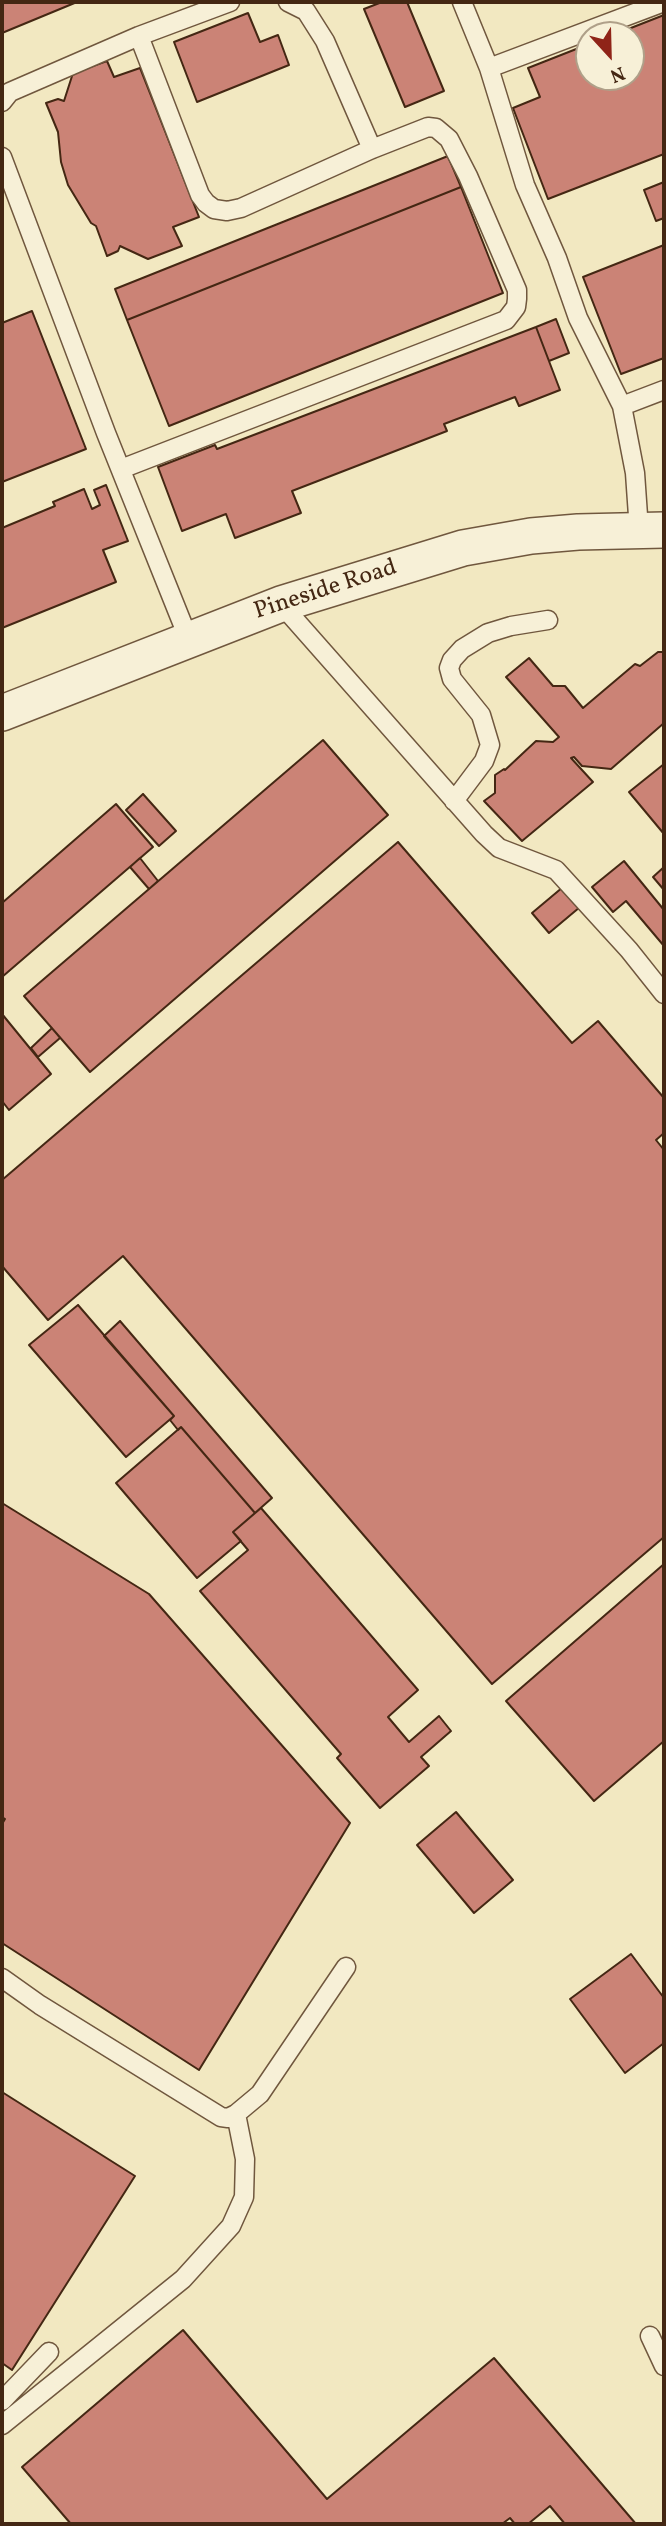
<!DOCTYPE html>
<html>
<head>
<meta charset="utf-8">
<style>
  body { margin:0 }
  #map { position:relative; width:666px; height:2526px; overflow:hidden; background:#f2e8c1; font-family:Vollkorn,serif }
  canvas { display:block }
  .frame { position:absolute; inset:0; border:4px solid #442713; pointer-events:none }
  .north { position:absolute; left:575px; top:21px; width:70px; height:70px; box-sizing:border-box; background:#f7f0d7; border:2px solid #afa089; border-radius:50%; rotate:158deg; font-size:19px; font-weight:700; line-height:28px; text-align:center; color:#442713 }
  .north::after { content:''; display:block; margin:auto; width:24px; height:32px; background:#8f2418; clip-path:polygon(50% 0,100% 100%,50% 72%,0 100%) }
</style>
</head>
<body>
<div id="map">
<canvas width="666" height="2526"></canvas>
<div class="frame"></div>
<div class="north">N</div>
</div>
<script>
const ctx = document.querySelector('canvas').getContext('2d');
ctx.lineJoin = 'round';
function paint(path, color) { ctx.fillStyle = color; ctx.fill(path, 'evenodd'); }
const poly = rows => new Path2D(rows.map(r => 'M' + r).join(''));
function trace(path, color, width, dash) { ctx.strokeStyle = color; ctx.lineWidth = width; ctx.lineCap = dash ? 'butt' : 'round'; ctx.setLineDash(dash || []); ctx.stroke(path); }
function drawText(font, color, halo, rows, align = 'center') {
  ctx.font = font + ' Vollkorn,serif'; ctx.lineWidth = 5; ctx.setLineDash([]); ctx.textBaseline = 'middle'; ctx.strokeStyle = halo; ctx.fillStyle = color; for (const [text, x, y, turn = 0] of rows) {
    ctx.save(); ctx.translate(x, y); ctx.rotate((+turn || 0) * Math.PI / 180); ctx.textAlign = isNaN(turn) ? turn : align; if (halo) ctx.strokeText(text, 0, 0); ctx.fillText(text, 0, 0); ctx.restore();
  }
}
const building = poly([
  [2,2,77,2,2,33,2,2],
  [382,2,407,2,444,91,405,107,364,9,382,2],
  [248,13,260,42,278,35,289,65,197,102,174,42,248,13],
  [664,15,664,154,548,199,513,108,540,97,528,68,589,44,589,77,631,77,631,35,613,35,664,15],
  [107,61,114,77,140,68,199,217,173,227,182,246,148,259,120,246,118,251,107,256,96,226,91,223,68,185,61,162,58,132,46,103,58,99,64,101,73,73,107,61],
  [448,156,461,187,127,320,115,289,448,156],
  [664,182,664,218,656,221,644,190,664,182],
  [461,187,503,293,169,426,127,320,461,187],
  [664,245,664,358,621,374,583,277,664,245],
  [32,311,86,449,2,482,2,323,32,311],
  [556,319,569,353,549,361,536,327,556,319],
  [536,327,560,390,519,406,515,397,444,424,447,431,292,491,301,513,235,538,226,514,182,531,158,467,215,445,217,449,536,327],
  [106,485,128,541,103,550,116,582,2,628,2,528,55,506,53,502,84,489,92,509,100,505,94,490,106,485],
  [658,652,664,652,664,723,611,769,582,766,574,757,571,758,593,782,522,841,484,801,495,793,495,775,504,769,505,770,536,741,553,742,559,737,506,677,529,658,553,686,565,686,583,708,635,664,640,666,658,652],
  [323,740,388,815,90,1072,24,996,323,740],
  [664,764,664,834,629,792,664,764],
  [143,794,176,831,159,846,126,810,143,794],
  [116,804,153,847,2,977,2,903,116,804],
  [398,842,572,1043,598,1021,664,1098,664,1133,656,1140,664,1150,664,1537,492,1684,123,1256,48,1320,2,1266,2,1180,398,842],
  [140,858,158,881,149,889,130,867,140,858],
  [624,861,664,910,664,946,626,901,613,912,592,887,624,861],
  [664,867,664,890,653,877,664,867],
  [563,887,580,907,549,933,532,913,563,887],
  [2,1014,51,1074,9,1110,2,1101,2,1014],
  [52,1028,60,1038,38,1057,31,1048,52,1028],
  [78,1305,174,1416,126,1457,29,1345,78,1305],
  [120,1321,272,1498,255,1513,181,1427,178,1430,170,1420,174,1416,104,1336,120,1321],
  [181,1427,255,1513,233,1532,241,1541,197,1578,116,1483,181,1427],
  [2,1503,149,1594,350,1823,199,2070,2,1943,2,1824,5,1819,2,1817,2,1503],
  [261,1508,418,1690,388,1717,409,1742,439,1716,451,1731,421,1757,429,1766,380,1808,337,1758,341,1754,200,1591,248,1550,233,1532,261,1508],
  [664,1564,664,1741,594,1801,506,1701,664,1564],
  [456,1812,513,1880,474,1913,417,1845,456,1812],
  [631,1954,664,1998,664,2043,625,2073,570,1999,631,1954],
  [2,2092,135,2176,12,2370,2,2363,2,2092],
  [183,2330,327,2499,494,2358,636,2524,565,2524,550,2506,528,2524,515,2524,510,2518,502,2524,71,2524,22,2467,183,2330]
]);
paint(building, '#cb8376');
trace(building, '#442713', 2);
const service = poly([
  [288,2,306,11,325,41,372,149],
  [462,2,489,68,525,185,557,258,578,318,622,406,635,473,639,530],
  [489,68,664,2],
  [2,102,10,92,139,36,230,2],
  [2,157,106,433,189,640],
  [622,406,664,390],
  [121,469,506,320,516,307,517,299,517,290,468,176,449,139,436,128,428,127,372,149,241,208,227,211,214,209,206,203,200,195,139,36],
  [281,604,484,834,499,848,556,870,629,950,664,994],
  [454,801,484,761,490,745,481,715,452,679,449,668,452,660,462,649,488,633,511,626,548,620],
  [2,1978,40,2005,221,2117,228,2118,236,2114,260,2094,346,1967],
  [650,2336,664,2366],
  [2,2401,49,2352],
  [2,2425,183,2279,231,2226,244,2197,245,2159,236,2114]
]);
const minor = poly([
  [2,713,281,604,463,548,531,536,578,532,664,530]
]);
trace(service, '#70573e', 21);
trace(minor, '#70573e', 38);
trace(service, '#f7f0d7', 18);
trace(minor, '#f7f0d7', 35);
drawText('24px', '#442713', '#f7f0d7', [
  ["Pineside Road",326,591,-18]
]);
</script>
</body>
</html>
